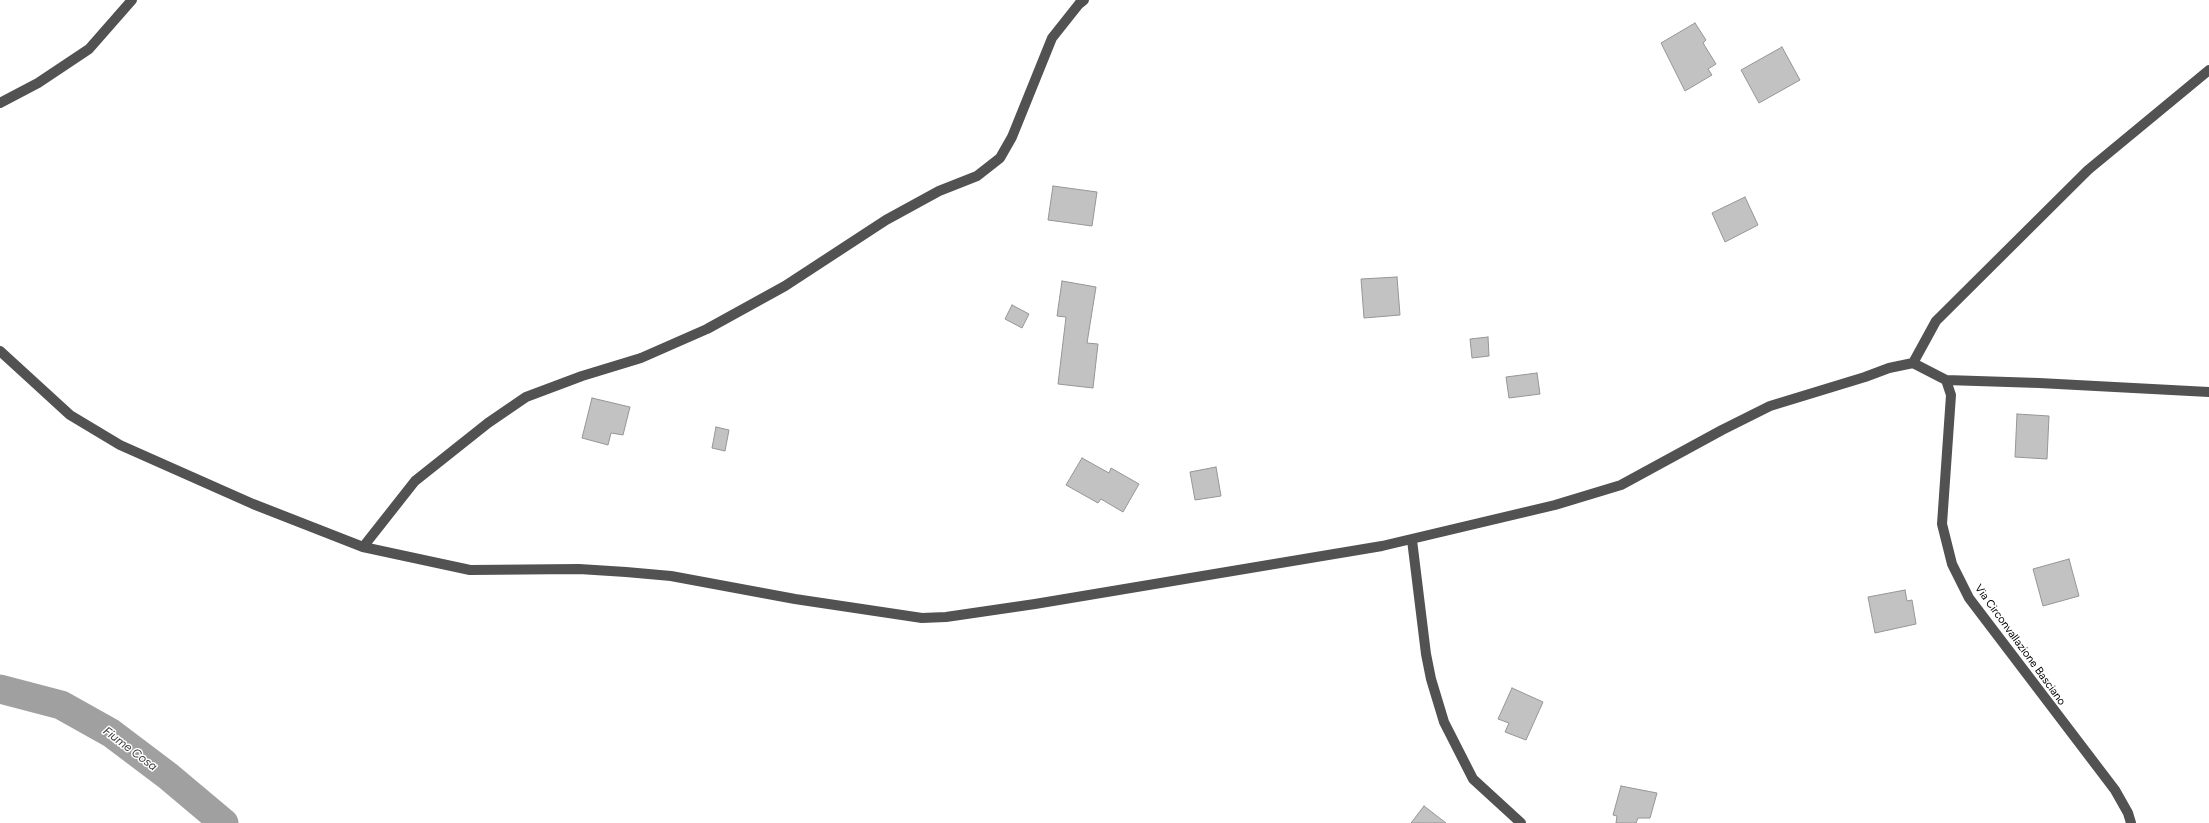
<!DOCTYPE html>
<html>
<head>
<meta charset="utf-8">
<style>
  body { margin:0 }
  canvas { display:block; background:#fff }
</style>
</head>
<body>
<canvas width="2209" height="823"></canvas>
<script>
const ctx = document.querySelector('canvas').getContext('2d');
ctx.lineJoin = 'round';
const poly = rows => new Path2D(rows.map(r => 'M' + r).join(''));
function trace(path, color, width, dash) { ctx.strokeStyle = color; ctx.lineWidth = width; ctx.lineCap = dash ? 'butt' : 'round'; ctx.setLineDash(dash || []); ctx.stroke(path); }
function paint(path, color) { ctx.fillStyle = color; ctx.fill(path, 'evenodd'); }
function drawText(font, color, halo, rows, align = 'center') {
  ctx.font = font + ' Figtree,sans-serif'; ctx.lineWidth = 3; ctx.setLineDash([]); ctx.textBaseline = 'middle'; ctx.strokeStyle = halo; ctx.fillStyle = color; for (const [text, x, y, turn = 0] of rows) {
    ctx.save(); ctx.translate(x, y); ctx.rotate((+turn || 0) * Math.PI / 180); ctx.textAlign = isNaN(turn) ? turn : align; if (halo) ctx.strokeText(text, 0, 0); ctx.fillText(text, 0, 0); ctx.restore();
  }
}
trace(poly([
  [0,689,61,705,111,733,168,776,224,823]
]), '#a0a0a0', 29);
const building = poly([
  [1695,23,1706,40,1703,43,1716,64,1708,69,1712,75,1685,91,1661,43,1695,23],
  [1782,47,1800,80,1759,103,1741,70,1782,47],
  [1053,186,1097,192,1092,226,1048,220,1053,186],
  [1745,197,1758,225,1725,242,1712,213,1745,197],
  [1397,277,1400,315,1364,318,1361,279,1397,277],
  [1062,281,1096,287,1087,343,1098,344,1093,388,1058,384,1066,317,1057,316,1062,281],
  [1012,305,1029,314,1022,328,1005,319,1012,305],
  [1488,337,1489,356,1472,358,1470,339,1488,337],
  [1537,373,1540,394,1509,398,1506,377,1537,373],
  [592,398,630,407,623,435,611,433,608,445,582,438,592,398],
  [2017,414,2049,416,2047,459,2015,457,2017,414],
  [716,427,729,430,725,451,712,448,716,427],
  [1082,458,1109,473,1111,468,1139,484,1123,512,1101,499,1098,503,1066,485,1082,458],
  [1216,467,1221,496,1195,500,1190,472,1216,467],
  [2069,559,2079,596,2043,606,2033,569,2069,559],
  [1905,590,1907,601,1912,600,1916,624,1875,633,1868,597,1905,590],
  [1512,688,1543,702,1526,740,1505,732,1509,723,1498,719,1512,688],
  [1621,786,1657,793,1650,818,1638,818,1636,823,1616,823,1617,816,1613,815,1621,786],
  [1424,806,1446,823,1411,823,1424,806]
]);
paint(building, '#c2c2c2');
trace(building, '#969696', 1);
trace(poly([
  [0,103,38,83,89,49,132,0],
  [0,351,70,415,120,445,253,504,363,547,470,570,579,569,626,572,671,576,795,599,922,618,946,617,1035,604,1382,546,1555,505,1621,485,1722,430,1770,406,1865,377,1889,368,1913,363,1936,321,2088,170,2209,70],
  [1913,363,1946,380,1951,395,1942,524,1952,564,1969,598,2115,790,2128,813,2131,823],
  [1946,380,2039,383,2209,392],
  [1412,540,1426,654,1431,679,1444,722,1473,779,1521,823],
  [363,547,415,481,488,423,526,397,582,376,641,358,707,329,785,286,886,220,939,191,977,176,1000,158,1012,137,1052,38,1079,4,1084,0]
]), '#525252', 10);
drawText('11px', '#000', '#fff', [
  ["Via Circonvallazione Basciano",2020,645,54]
]);
drawText('italic 12px', '#414141', '#fff', [
  ["Fiume Cosa",130,749,37]
]);
</script>
</body>
</html>
